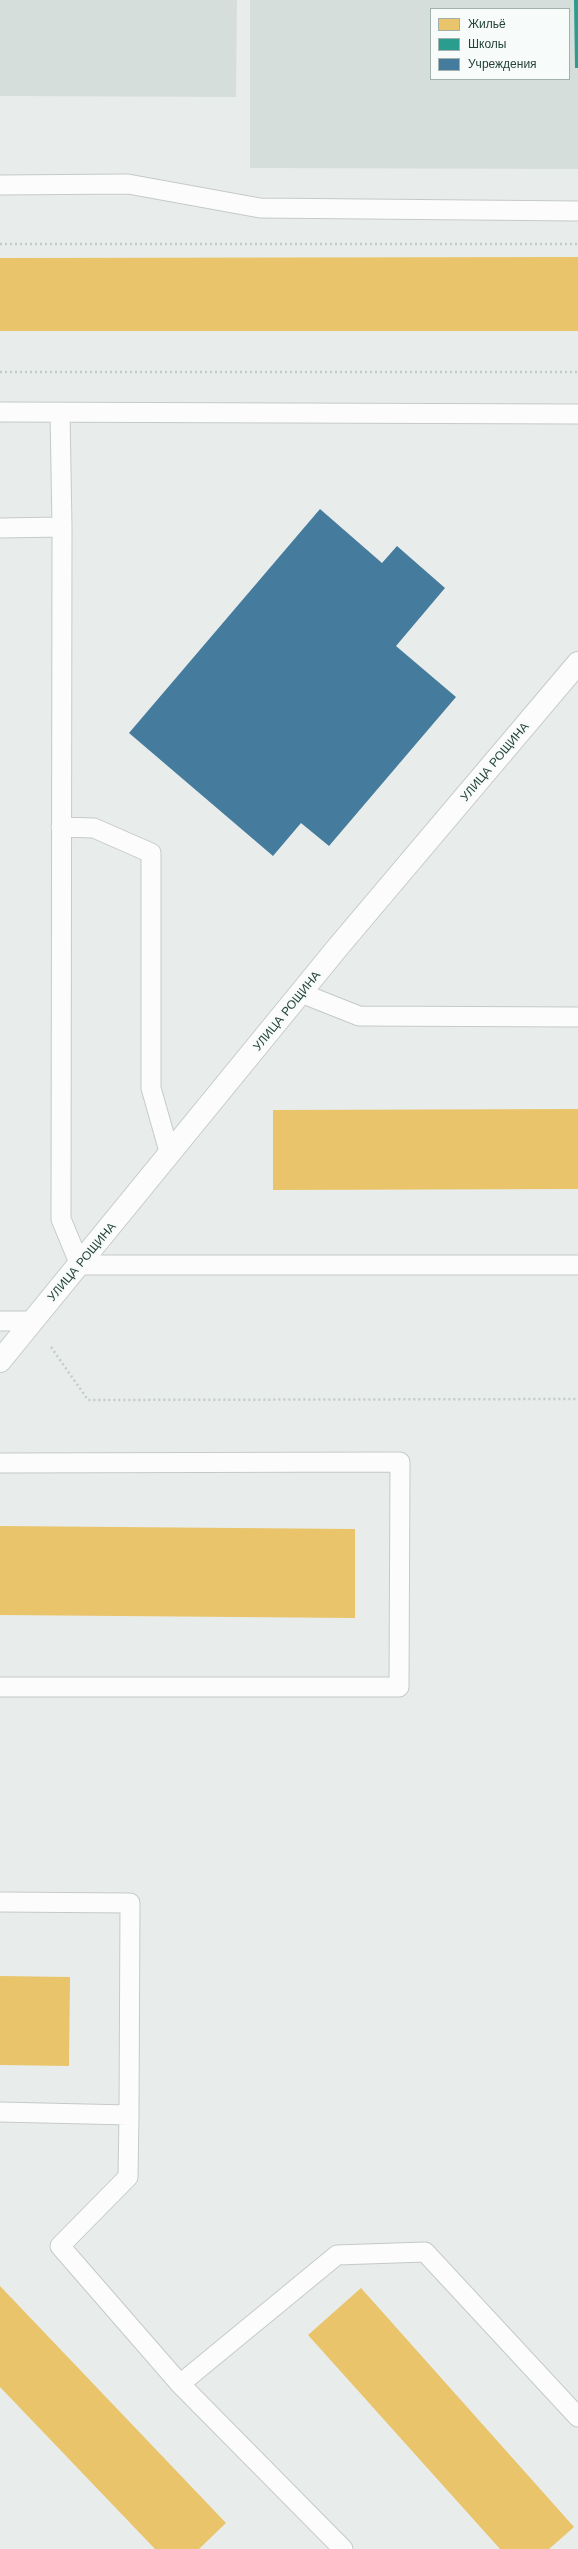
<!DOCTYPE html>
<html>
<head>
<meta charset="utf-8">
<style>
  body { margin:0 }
  #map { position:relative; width:578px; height:2549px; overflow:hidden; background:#e8edeb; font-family:"Work Sans",sans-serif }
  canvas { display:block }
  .legend { position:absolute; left:430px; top:8px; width:140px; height:72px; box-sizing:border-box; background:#f7fbf9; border:1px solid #a3b1ad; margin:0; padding:5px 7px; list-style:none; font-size:12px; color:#24423a }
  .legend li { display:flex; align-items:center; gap:8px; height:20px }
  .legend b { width:20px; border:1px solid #a3b1ad }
</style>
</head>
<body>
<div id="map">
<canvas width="578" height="2549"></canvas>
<ul class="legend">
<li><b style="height:11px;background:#e9c46a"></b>Жильё</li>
<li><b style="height:11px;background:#2a9d8f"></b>Школы</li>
<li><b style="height:11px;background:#457b9d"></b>Учреждения</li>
</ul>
</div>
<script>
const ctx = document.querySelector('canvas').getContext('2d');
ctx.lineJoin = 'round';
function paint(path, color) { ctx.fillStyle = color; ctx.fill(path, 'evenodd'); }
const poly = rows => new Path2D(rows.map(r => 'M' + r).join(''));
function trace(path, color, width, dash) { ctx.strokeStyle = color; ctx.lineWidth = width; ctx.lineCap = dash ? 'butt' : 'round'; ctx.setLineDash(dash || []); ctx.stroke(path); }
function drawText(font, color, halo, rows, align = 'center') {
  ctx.font = font + ' "Work Sans",sans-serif'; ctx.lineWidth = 4; ctx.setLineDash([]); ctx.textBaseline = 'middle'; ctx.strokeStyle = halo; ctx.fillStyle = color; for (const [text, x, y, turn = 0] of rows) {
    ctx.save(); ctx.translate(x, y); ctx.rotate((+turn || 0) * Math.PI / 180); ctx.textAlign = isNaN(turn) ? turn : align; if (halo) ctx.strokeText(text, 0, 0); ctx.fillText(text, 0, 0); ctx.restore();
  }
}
paint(poly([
  [0,0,237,0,236,97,0,96],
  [250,0,578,0,578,169,250,168],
  [431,9,569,9,569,79,431,79]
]), '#d6dedb');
paint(poly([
  [578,257,578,331,0,331,0,258],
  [578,1109,578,1189,273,1190,273,1110],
  [0,1526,355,1529,355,1618,0,1615],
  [0,1976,70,1977,69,2066,0,2065],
  [0,2286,226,2523,199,2549,155,2549,0,2387],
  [361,2288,574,2527,549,2549,500,2549,308,2335]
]), '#e9c46a');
paint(poly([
  [574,0,578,0,578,68,575,68]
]), '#2a9d8f');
paint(poly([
  [320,509,382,563,397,546,445,588,396,646,456,697,329,846,301,823,273,856,129,733]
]), '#457b9d');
const lane = poly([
  [0,185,128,184,260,208,578,211],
  [0,412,578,414],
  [60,412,62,527],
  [0,528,62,527,61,1219,80,1265,578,1265],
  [61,827,94,828,151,853,151,1088,170,1155],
  [301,993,359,1016,578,1017],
  [0,1321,33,1321],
  [0,1463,400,1462,399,1687,0,1687],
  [0,1902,130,1903,129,2115,0,2112],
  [129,2115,128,2177,60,2246,180,2384,343,2549],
  [180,2384,337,2255,425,2252,578,2417]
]);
const street = poly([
  [0,1361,338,947,578,663]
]);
trace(lane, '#c5cac8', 21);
trace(street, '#c5cac8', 24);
trace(poly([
  [0,244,578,244],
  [0,372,578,372],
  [51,1347,88,1400,578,1399]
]), '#c3ccca', 2.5, [2, 3]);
trace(lane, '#fcfcfc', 19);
trace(street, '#fcfcfc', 22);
drawText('12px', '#24423a', '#f7fbf9', [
  ["УЛИЦА РОЩИНА",495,762,-50],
  ["УЛИЦА РОЩИНА",287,1011,-51],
  ["УЛИЦА РОЩИНА",82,1262,-50]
]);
</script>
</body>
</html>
